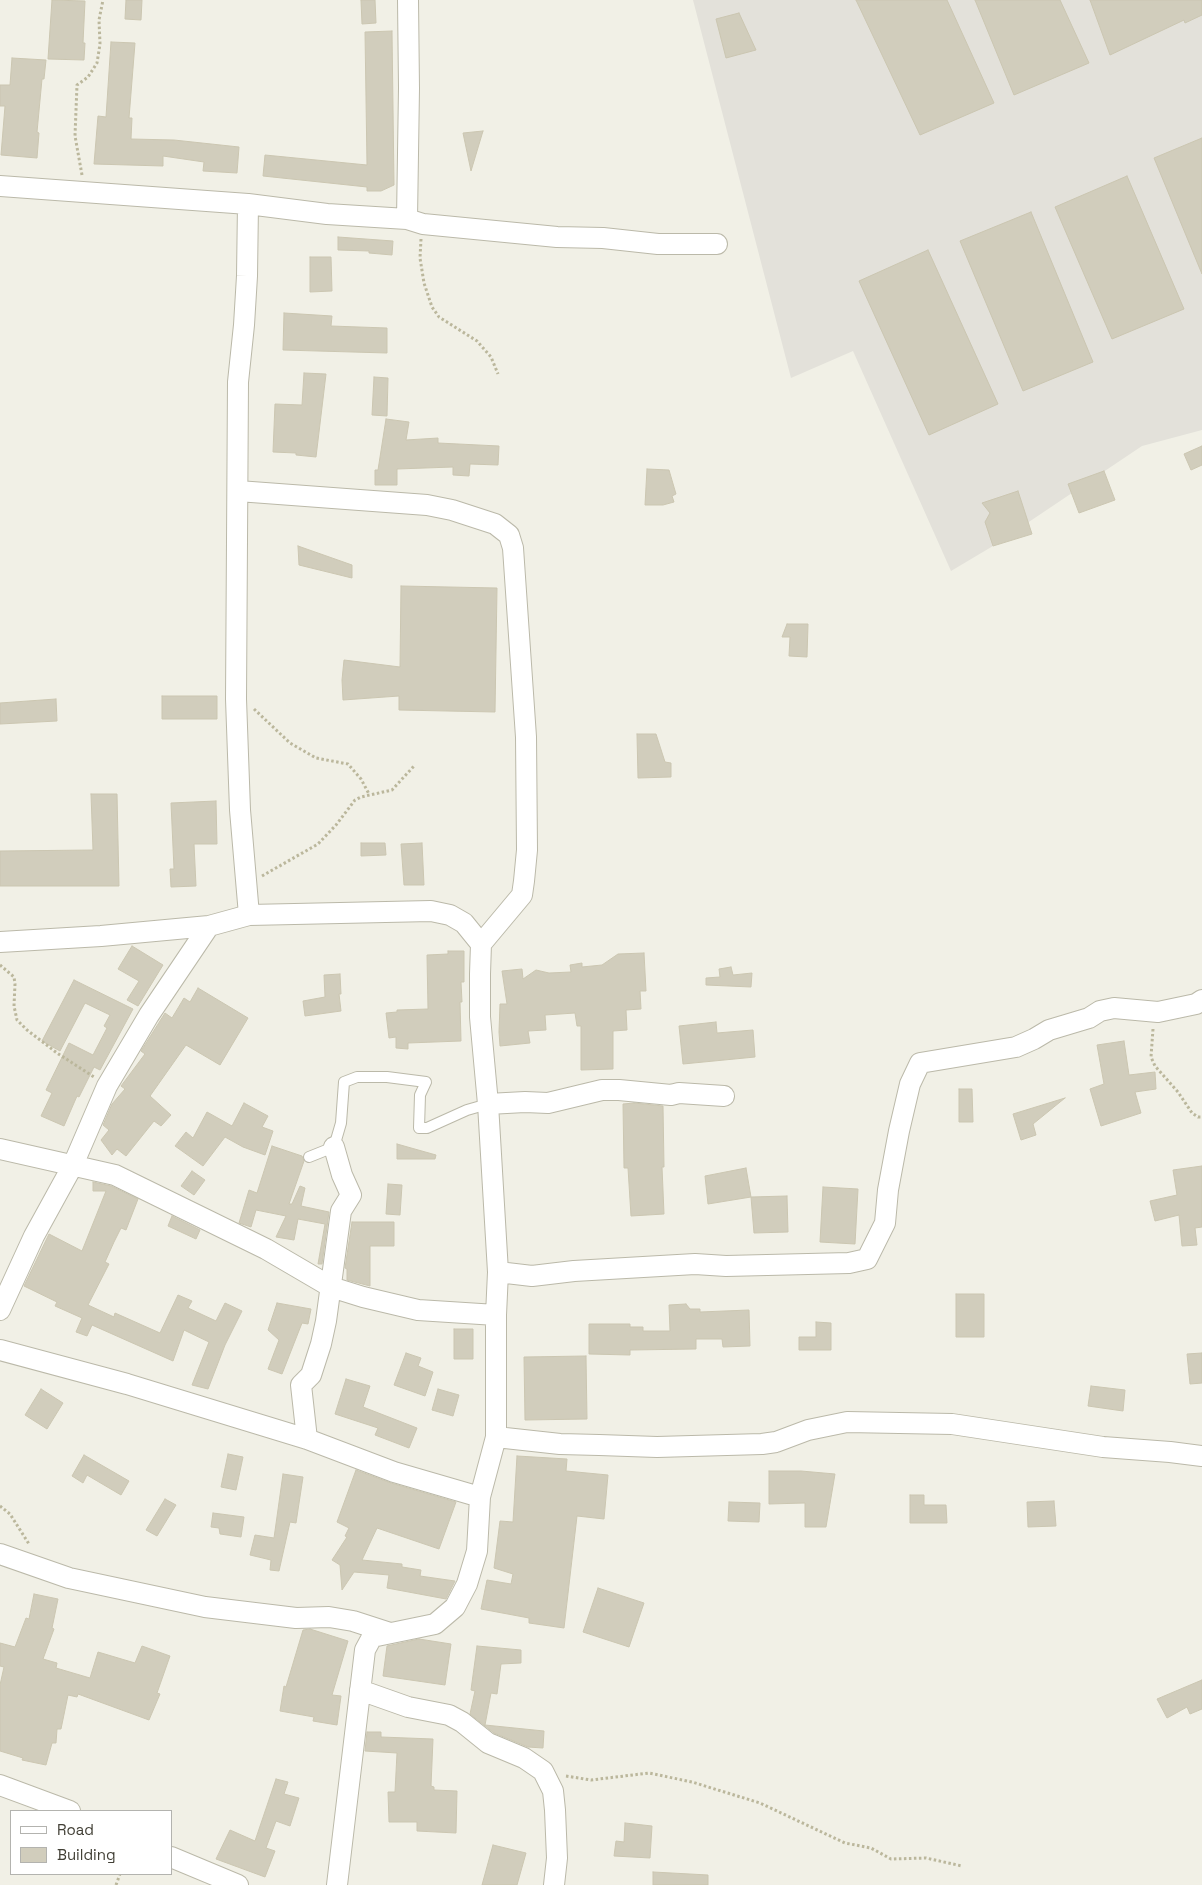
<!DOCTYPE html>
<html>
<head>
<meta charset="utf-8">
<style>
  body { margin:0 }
  #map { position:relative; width:1202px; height:1885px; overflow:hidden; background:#f1f0e6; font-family:"Space Grotesk",sans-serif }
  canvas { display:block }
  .legend { position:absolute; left:10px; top:1810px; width:162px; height:65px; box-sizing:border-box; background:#fff; border:1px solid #b3b3af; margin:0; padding:6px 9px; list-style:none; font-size:15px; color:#424036 }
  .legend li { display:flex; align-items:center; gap:10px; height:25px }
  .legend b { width:25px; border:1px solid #b3b3af }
</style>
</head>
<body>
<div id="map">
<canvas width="1202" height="1885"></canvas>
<ul class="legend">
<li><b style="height:6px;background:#fff"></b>Road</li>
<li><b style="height:14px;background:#d1cdbc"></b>Building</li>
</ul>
</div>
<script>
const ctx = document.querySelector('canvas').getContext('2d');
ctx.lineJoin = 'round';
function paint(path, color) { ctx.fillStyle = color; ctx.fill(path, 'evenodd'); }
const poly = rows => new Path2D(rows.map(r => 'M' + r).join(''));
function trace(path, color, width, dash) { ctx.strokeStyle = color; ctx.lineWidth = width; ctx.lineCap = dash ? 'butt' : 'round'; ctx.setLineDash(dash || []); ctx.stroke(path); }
paint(poly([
  [693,0,1202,0,1202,430,1142,446,993,546,951,571,853,351,791,378]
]), '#e3e1da');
const building = poly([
  [52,0,85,1,83,43,85,43,84,60,48,59,52,0],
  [126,0,142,0,141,20,125,19,126,0],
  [361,0,375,0,376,23,362,24,361,0],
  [856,0,947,0,994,103,920,135,856,0],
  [975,0,1060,0,1089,63,1014,95,975,0],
  [1090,0,1202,0,1202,15,1185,23,1184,20,1110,55,1090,0],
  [739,13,756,50,726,58,716,19,739,13],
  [392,31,394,185,381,191,367,191,367,187,263,176,265,155,367,165,365,32,392,31],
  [111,42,135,43,129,118,132,118,131,139,174,140,239,147,237,173,203,171,204,162,163,156,163,166,94,164,98,116,106,117,111,42],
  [12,58,46,60,44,79,42,79,37,132,39,133,37,158,1,155,5,106,0,106,0,85,10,85,12,58],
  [483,131,471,171,463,133,483,131],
  [1202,138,1202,274,1154,158,1202,138],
  [1127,176,1184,309,1112,339,1055,207,1127,176],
  [1031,212,1093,362,1023,391,960,241,1031,212],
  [338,237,393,241,392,255,369,253,369,251,338,250,338,237],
  [928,250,998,404,929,435,859,281,928,250],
  [310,257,331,257,332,291,310,292,310,257],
  [284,313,332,316,331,326,387,328,387,353,283,350,284,313],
  [304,373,326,374,316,457,296,455,296,453,273,452,275,404,302,405,304,373],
  [374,377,388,378,387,416,372,415,374,377],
  [386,419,409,422,406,440,438,438,438,443,499,446,498,465,470,464,469,476,453,475,453,467,397,469,397,485,375,485,375,470,378,470,386,419],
  [1202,446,1202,465,1191,470,1184,454,1202,446],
  [647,469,669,470,676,494,672,496,674,502,663,505,645,505,647,469],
  [1104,471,1115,500,1079,513,1068,484,1104,471],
  [1018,491,1032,534,993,546,985,522,990,513,982,503,1018,491],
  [298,546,352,565,352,578,299,565,298,546],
  [401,586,497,588,495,712,399,710,399,696,343,700,342,680,344,660,400,667,401,586],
  [787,624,808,624,807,657,789,656,790,637,782,637,787,624],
  [162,696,217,696,217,719,162,719,162,696],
  [56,699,57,721,0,724,0,703,56,699],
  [637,734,656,734,665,762,671,763,671,777,638,778,637,734],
  [91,794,117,794,119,886,0,886,0,851,93,850,91,794],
  [216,801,217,844,194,844,196,886,171,887,170,869,174,869,171,803,216,801],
  [361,843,385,843,386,855,361,856,361,843],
  [422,843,424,885,404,885,401,844,422,843],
  [132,946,163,965,138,1006,127,1000,139,981,118,969,132,946],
  [448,951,464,951,464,982,461,982,462,1002,460,1002,461,1041,408,1043,408,1049,396,1048,396,1037,389,1038,386,1013,397,1012,397,1010,428,1009,427,955,448,954,448,951],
  [644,953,646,991,640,991,641,1009,626,1010,627,1030,613,1031,613,1069,581,1070,581,1026,577,1026,575,1013,545,1015,546,1030,528,1031,530,1043,500,1046,499,1032,500,1004,507,1004,502,971,522,969,523,979,536,970,549,973,571,972,570,965,582,963,582,967,602,965,618,954,644,953],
  [731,967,733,975,752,973,751,987,706,985,706,978,720,977,719,969,731,967],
  [340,974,341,994,339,994,341,1011,305,1016,303,1001,325,997,324,975,340,974],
  [74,980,133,1009,100,1070,94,1067,79,1097,77,1096,64,1126,41,1116,52,1093,46,1090,69,1043,93,1055,107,1028,104,1026,110,1015,85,1003,60,1051,42,1041,74,980],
  [198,988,248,1018,220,1065,186,1045,150,1096,171,1115,161,1126,154,1121,126,1156,117,1149,112,1155,101,1140,109,1130,103,1125,112,1104,125,1089,121,1086,145,1054,141,1051,165,1013,172,1018,184,998,190,1002,198,988],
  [716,1022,717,1033,753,1030,755,1057,683,1064,679,1026,716,1022],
  [1124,1041,1129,1075,1155,1072,1156,1089,1135,1092,1141,1113,1101,1126,1090,1089,1104,1084,1097,1045,1124,1041],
  [959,1089,972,1089,973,1122,959,1122,959,1089],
  [1065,1098,1033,1124,1036,1135,1021,1140,1013,1114,1065,1098],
  [244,1103,268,1116,262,1127,273,1131,265,1155,243,1147,225,1137,203,1166,175,1146,186,1132,193,1138,207,1112,232,1126,244,1103],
  [634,1103,663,1106,664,1167,662,1167,664,1214,631,1216,628,1168,624,1168,623,1104,634,1103],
  [397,1144,436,1155,435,1159,397,1159,397,1144],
  [272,1146,302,1156,304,1161,289,1204,292,1204,300,1186,305,1188,301,1206,329,1212,322,1264,318,1264,325,1224,298,1219,294,1240,276,1237,286,1216,256,1210,251,1227,239,1223,249,1190,257,1193,272,1146],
  [1202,1166,1202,1227,1195,1228,1197,1245,1182,1246,1179,1215,1155,1221,1150,1201,1177,1195,1173,1170,1202,1166],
  [746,1168,751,1197,708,1204,705,1176,746,1168],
  [192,1171,205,1180,194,1195,181,1186,192,1171],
  [93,1182,111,1186,138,1199,126,1230,121,1228,114,1242,105,1262,109,1264,88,1305,114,1317,115,1313,160,1333,178,1295,192,1301,188,1308,216,1321,225,1303,242,1311,225,1345,208,1389,192,1385,209,1342,184,1330,173,1361,92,1325,87,1336,76,1332,82,1318,55,1306,57,1302,24,1286,49,1234,82,1251,106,1191,93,1191,93,1182],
  [388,1184,402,1185,400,1215,386,1214,388,1184],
  [823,1187,858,1189,855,1244,820,1242,823,1187],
  [787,1196,788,1232,754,1233,751,1197,787,1196],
  [172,1216,200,1230,196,1239,168,1226,172,1216],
  [352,1222,394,1222,394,1246,370,1246,370,1286,347,1280,347,1269,345,1268,352,1222],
  [956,1294,984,1294,984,1337,956,1337,956,1294],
  [277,1303,311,1309,308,1324,302,1323,282,1374,268,1369,279,1340,268,1330,277,1303],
  [686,1304,690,1309,700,1309,700,1312,749,1310,750,1346,723,1347,722,1339,696,1339,696,1349,630,1350,630,1355,589,1354,589,1324,630,1324,630,1327,643,1327,643,1331,670,1331,669,1305,686,1304],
  [816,1322,831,1323,831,1350,799,1350,799,1337,816,1337,816,1322],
  [454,1329,473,1329,473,1359,454,1359,454,1329],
  [406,1353,421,1358,418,1366,433,1372,425,1396,394,1385,406,1353],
  [1202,1353,1202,1383,1190,1384,1187,1354,1202,1353],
  [586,1356,587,1419,525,1420,524,1357,586,1356],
  [346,1379,370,1386,363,1407,417,1428,409,1448,375,1435,378,1428,335,1414,346,1379],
  [1091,1386,1125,1390,1123,1411,1088,1406,1091,1386],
  [41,1389,63,1403,47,1429,25,1415,41,1389],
  [438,1389,459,1395,453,1416,432,1410,438,1389],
  [228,1454,243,1457,236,1490,221,1487,228,1454],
  [84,1455,129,1481,121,1495,87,1475,83,1483,72,1476,84,1455],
  [517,1456,567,1459,566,1471,608,1475,604,1519,577,1516,564,1628,529,1623,529,1618,481,1609,487,1580,511,1584,513,1574,494,1568,500,1521,513,1522,517,1456],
  [356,1470,391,1483,456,1502,439,1549,377,1528,362,1560,402,1564,402,1567,421,1570,420,1576,455,1581,446,1599,387,1588,389,1575,354,1572,342,1590,340,1565,332,1560,347,1537,345,1536,349,1528,337,1522,356,1470],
  [769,1471,801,1471,835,1474,826,1527,805,1527,805,1503,769,1504,769,1471],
  [283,1474,303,1477,296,1523,290,1522,279,1571,270,1570,271,1560,250,1555,255,1535,274,1538,283,1474],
  [910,1495,924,1495,924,1505,946,1505,947,1523,910,1523,910,1495],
  [165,1499,176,1505,157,1536,146,1530,165,1499],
  [1054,1501,1056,1526,1028,1527,1027,1502,1054,1501],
  [729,1502,760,1503,759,1522,728,1521,729,1502],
  [213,1513,244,1517,241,1537,220,1534,219,1528,211,1527,213,1513],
  [598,1588,644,1603,629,1647,583,1632,598,1588],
  [34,1594,58,1599,52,1628,54,1629,43,1659,57,1663,56,1668,90,1678,98,1652,135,1663,142,1646,170,1656,157,1693,160,1694,149,1720,78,1694,77,1697,68,1695,61,1729,57,1729,56,1743,52,1743,46,1765,22,1760,23,1758,0,1751,0,1685,4,1667,0,1666,0,1643,15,1647,26,1618,29,1619,34,1594],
  [310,1629,348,1641,332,1695,341,1696,337,1725,313,1721,314,1717,280,1711,284,1686,286,1687,303,1630,310,1629],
  [419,1639,451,1644,445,1685,383,1676,387,1646,419,1639],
  [477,1646,521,1650,521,1663,501,1664,497,1694,491,1693,485,1725,544,1731,543,1748,528,1747,494,1733,470,1714,475,1691,471,1690,477,1646],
  [1202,1680,1202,1709,1190,1714,1187,1707,1167,1718,1157,1699,1202,1680],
  [367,1732,381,1732,381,1737,433,1739,431,1786,434,1787,434,1790,457,1791,456,1833,417,1831,417,1822,389,1822,388,1792,395,1792,397,1753,365,1751,367,1732],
  [276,1779,288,1782,284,1794,299,1798,290,1826,276,1821,266,1848,275,1851,265,1877,216,1859,230,1830,255,1841,276,1779],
  [625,1823,652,1826,650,1858,614,1856,616,1841,624,1842,625,1823],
  [493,1845,526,1853,517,1885,482,1885,493,1845],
  [653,1872,708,1875,708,1885,653,1885,653,1872]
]);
paint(building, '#d1cdbc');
trace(building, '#cbc6b1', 1);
const lane = poly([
  [309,1157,334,1147,341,1123,344,1082,357,1077,387,1077,426,1082,420,1095,419,1128,427,1128,467,1110,488,1104]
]);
const street = poly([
  [0,186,248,204,327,214,407,219,423,224,557,237,603,238,658,244,717,244],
  [248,204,247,276,244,325,238,382,236,699,240,810,249,915],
  [407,219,409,88,408,0],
  [238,491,427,505,452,510,495,524,509,535,513,548,526,737,527,850,524,881,522,895,481,944,480,974,480,1017,488,1104,498,1272,496,1315,496,1437,480,1497,477,1551,467,1584,455,1607,435,1624,372,1637,365,1650,337,1885],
  [0,942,101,936,209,926,249,915,431,911,450,915,464,923,481,944],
  [488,1104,525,1102,548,1103,602,1090,619,1090,671,1095,679,1093,724,1096],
  [0,1149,115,1175,266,1249,331,1287,363,1297,418,1310,496,1315],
  [498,1272,532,1276,574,1271,695,1264,726,1266,849,1263,867,1259,885,1223,888,1190,899,1131,910,1084,920,1063,1016,1047,1034,1039,1049,1030,1089,1018,1100,1011,1114,1008,1158,1012,1196,1004,1202,1000],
  [0,1310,34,1236,73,1165,107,1086,149,1015,209,926],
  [0,1350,127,1384,307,1439,394,1472,480,1497],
  [496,1437,560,1444,599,1445,657,1447,762,1444,776,1442,808,1430,847,1422,952,1424,1103,1447,1170,1452,1202,1456],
  [307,1439,301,1385,311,1375,321,1344,326,1321,341,1211,351,1195,342,1175,334,1147],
  [0,1554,69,1578,205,1607,296,1618,329,1617,353,1621,390,1633],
  [360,1690,408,1707,449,1715,462,1722,488,1743,524,1758,543,1771,553,1791,555,1810,557,1858,554,1885],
  [0,1785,70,1811],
  [171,1857,238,1885]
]);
trace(lane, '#bbb9a9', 12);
trace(street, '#bbb9a9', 22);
trace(poly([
  [82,175,75,136,77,85,88,77,97,63,100,44,99,20,103,0],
  [421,239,420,258,424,283,432,307,439,317,477,341,491,357,498,374],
  [254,709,290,743,316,758,348,764,361,779,369,794],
  [262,876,318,844,336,825,355,800,361,797,392,790,414,766],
  [0,965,14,977,15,984,14,1006,17,1020,27,1030,57,1053,94,1077],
  [1153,1029,1151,1057,1155,1066,1178,1092,1192,1113,1198,1117,1202,1117],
  [0,1506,10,1514,29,1544],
  [566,1776,591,1780,649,1773,692,1782,760,1803,845,1843,871,1848,891,1859,926,1858,962,1866],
  [116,1885,120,1874]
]), '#bbb79c', 3, [2.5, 2.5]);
trace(lane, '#fff', 10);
trace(street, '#fff', 20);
</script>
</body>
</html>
